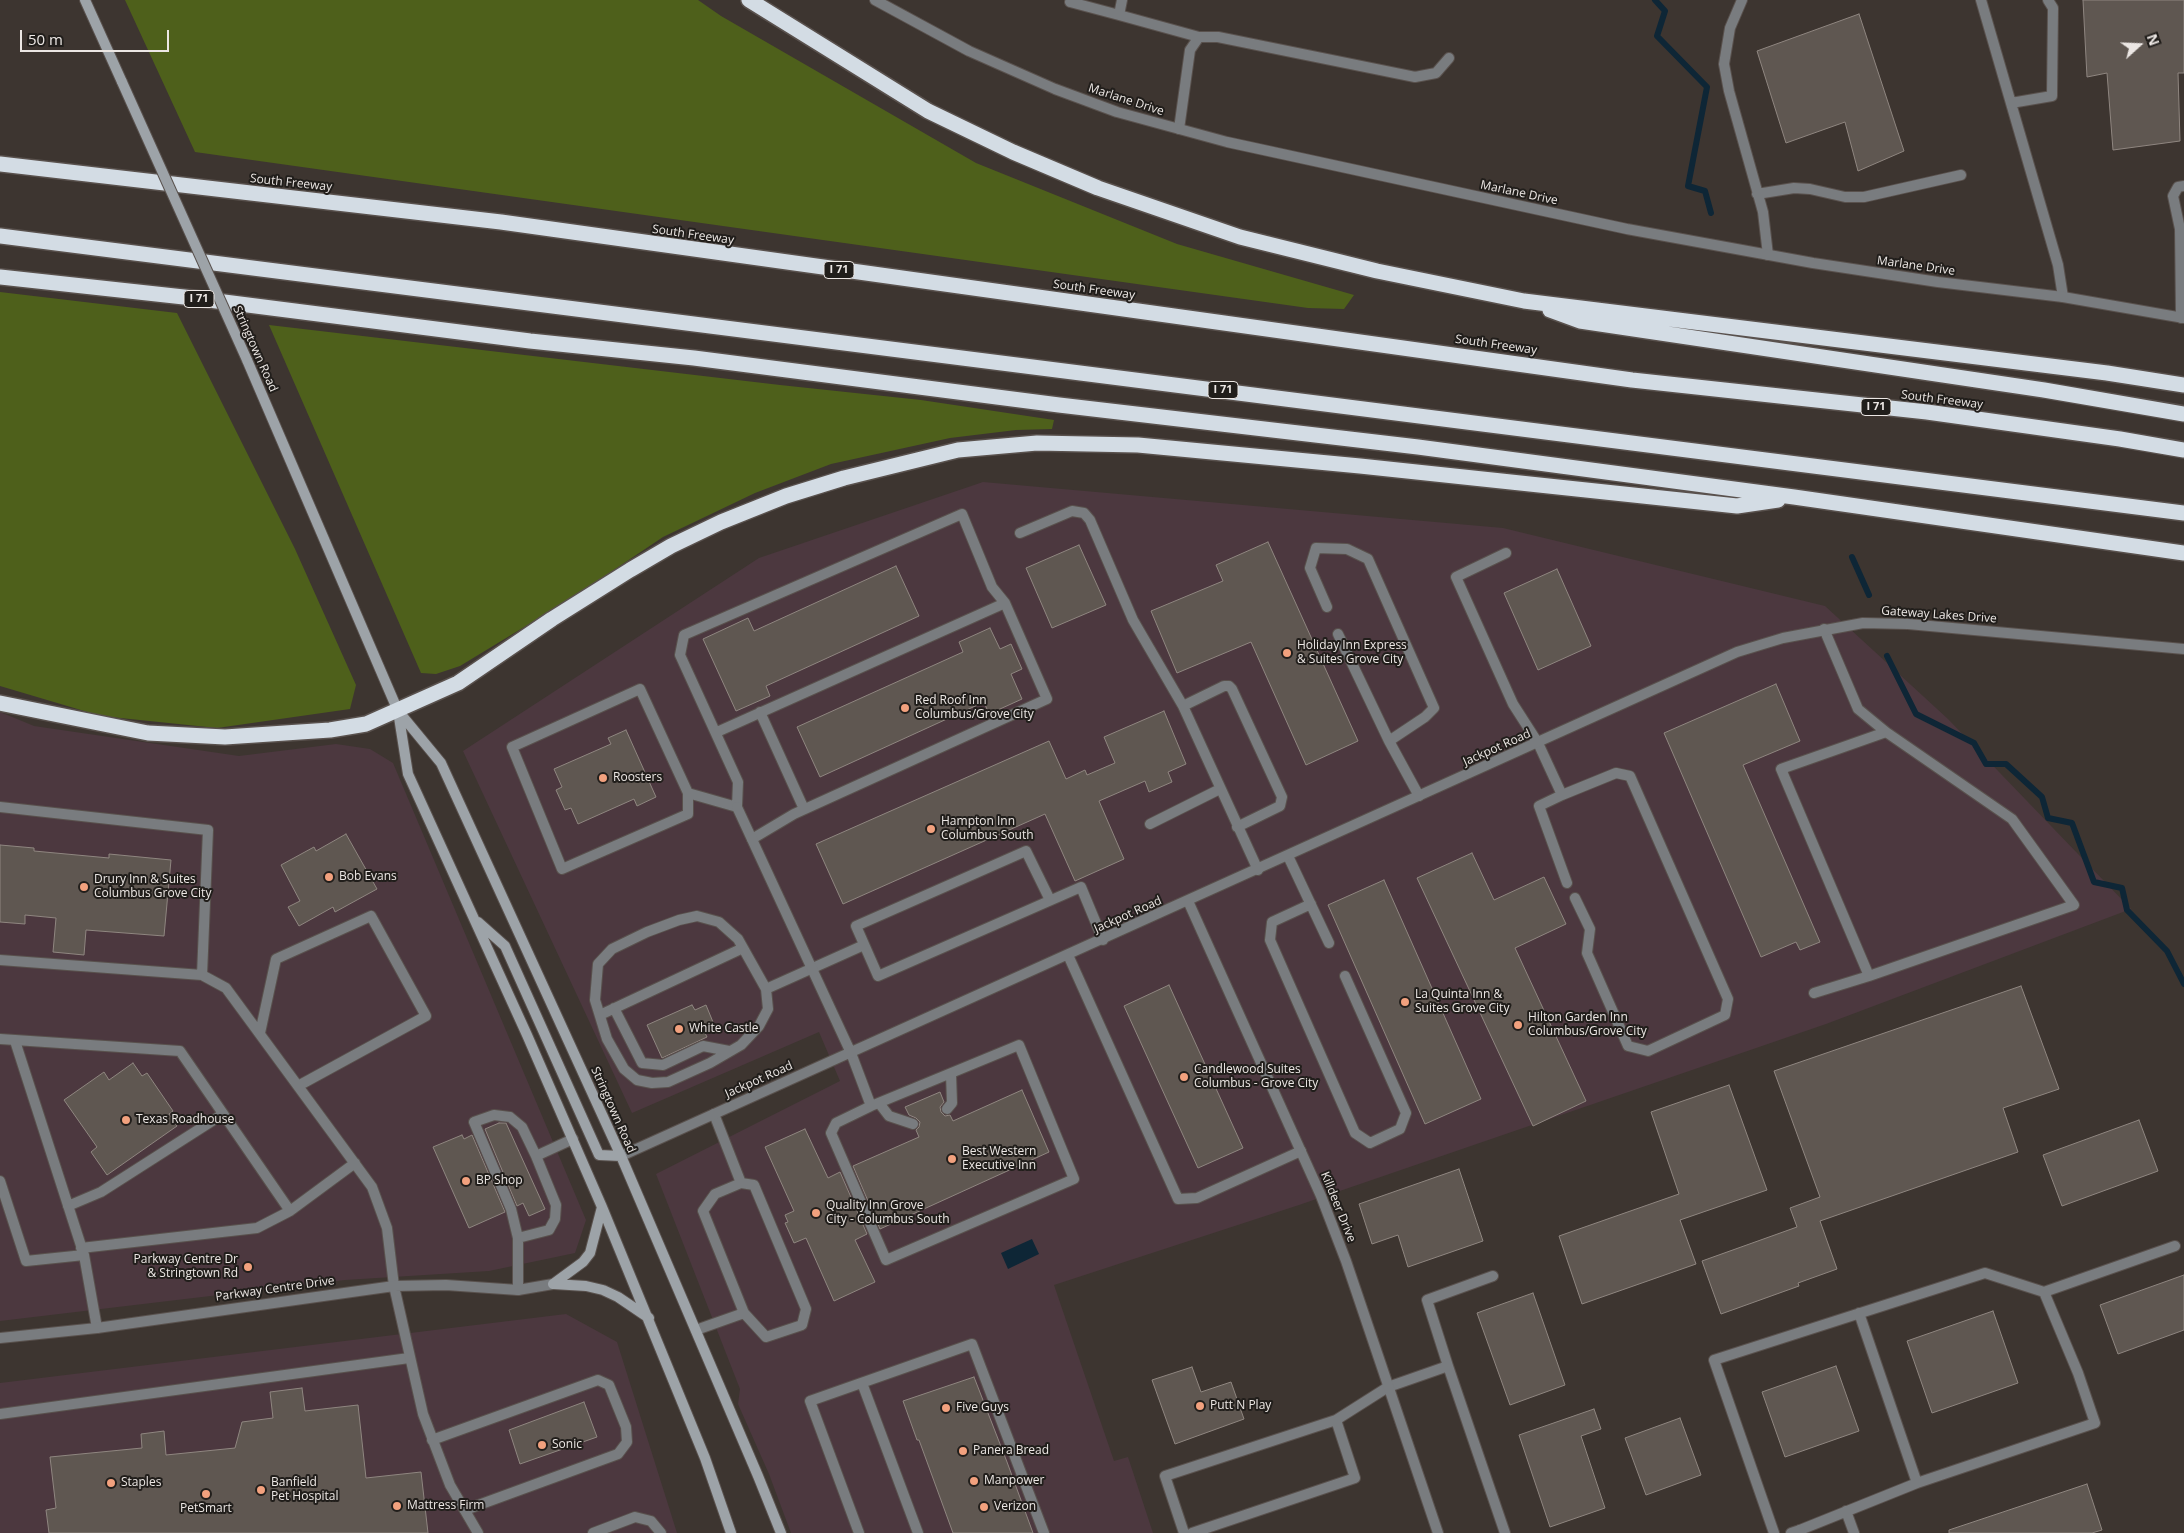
<!DOCTYPE html>
<html>
<head>
<meta charset="utf-8">
<style>
  body { margin:0 }
  #map { position:relative; width:2184px; height:1533px; overflow:hidden; background:#3d3530; font-family:"Open Sans",sans-serif }
  canvas { display:block }
  .north { position:absolute; left:2114px; top:20px; width:50px; height:50px; -webkit-text-stroke:4px #211e1b; paint-order:stroke; rotate:70deg; font-size:14px; font-weight:700; line-height:20px; text-align:center; color:#ece7e4 }
  .north::after { content:''; display:block; margin:auto; width:18px; height:22px; background:#ece7e4; clip-path:polygon(50% 0,100% 100%,50% 72%,0 100%) }
  .scale { position:absolute; left:20px; top:30px; width:149px; height:22px; box-sizing:border-box; border:2px solid #ece7e4; border-top:0; padding-left:6px; font-size:15px; line-height:18px; white-space:nowrap; color:#ece7e4; -webkit-text-stroke:4px #211e1b; paint-order:stroke }
</style>
</head>
<body>
<div id="map">
<canvas width="2184" height="1533"></canvas>
<div class="north">N</div>
<div class="scale">50 m</div>
</div>
<script>
const ctx = document.querySelector('canvas').getContext('2d');
ctx.lineJoin = 'round';
function paint(path, color) { ctx.fillStyle = color; ctx.fill(path, 'evenodd'); }
const poly = rows => new Path2D(rows.map(r => 'M' + r).join(''));
function trace(path, color, width, dash) { ctx.strokeStyle = color; ctx.lineWidth = width; ctx.lineCap = dash ? 'butt' : 'round'; ctx.setLineDash(dash || []); ctx.stroke(path); }
function drawText(font, color, halo, rows, align = 'center') {
  ctx.font = font + ' "Open Sans",sans-serif'; ctx.lineWidth = 4; ctx.setLineDash([]); ctx.textBaseline = 'middle'; ctx.strokeStyle = halo; ctx.fillStyle = color; for (const [text, x, y, turn = 0] of rows) {
    ctx.save(); ctx.translate(x, y); ctx.rotate((+turn || 0) * Math.PI / 180); ctx.textAlign = isNaN(turn) ? turn : align; if (halo) ctx.strokeText(text, 0, 0); ctx.fillText(text, 0, 0); ctx.restore();
  }
}
paint(poly([
  [983,482,1503,528,1825,606,1948,719,2131,909,1826,1024,1299,1205,1054,1285,1114,1461,1128,1457,1153,1533,791,1533,769,1474,738,1404,740,1389,656,1174,840,1081,819,1032,632,1113,463,751,759,558],
  [0,712,34,726,239,756,336,744,370,749,393,763,586,1220,575,1253,489,1271,345,1280,0,1321],
  [566,1314,617,1342,677,1533,0,1533,0,1383]
]), '#4c383f');
paint(poly([
  [125,0,698,0,721,16,976,163,1177,244,1354,295,1344,309,1308,308,195,152],
  [0,292,177,313,295,549,356,685,350,709,217,728,101,716,0,686],
  [269,325,780,385,921,400,1054,420,1052,429,1016,430,950,438,831,464,755,493,663,537,572,598,460,666,436,674,421,673]
]), '#4e601b');
paint(poly([
  [1032,1239,1039,1254,1008,1269,1001,1253]
]), '#0e2636');
trace(poly([
  [1655,0,1665,11,1657,36,1707,87,1688,186,1705,191,1711,213],
  [1852,557,1869,595],
  [1887,656,1916,714,1974,743,1986,764,2006,764,2042,797,2048,818,2072,823,2094,882,2122,888,2127,910,2167,951,2184,984]
]), '#0e2636', 6);
const building = poly([
  [2083,0,2184,0,2184,73,2178,73,2180,141,2113,150,2107,73,2087,77,2083,0],
  [1859,14,1904,151,1858,171,1845,122,1786,143,1757,51,1859,14],
  [1268,542,1358,741,1306,765,1251,642,1177,673,1151,611,1223,581,1216,565,1268,542],
  [1079,545,1106,605,1052,628,1026,568,1079,545],
  [896,566,919,616,766,686,770,696,736,711,703,639,748,618,754,631,896,566],
  [1557,569,1591,646,1538,670,1504,593,1557,569],
  [990,628,1000,649,1011,644,1022,669,1011,674,1022,699,989,714,984,702,820,777,797,727,963,652,959,642,990,628],
  [1776,684,1800,741,1743,765,1820,942,1800,950,1796,942,1761,957,1664,733,1776,684],
  [1164,711,1186,764,1168,772,1172,782,1149,792,1145,781,1099,801,1124,859,1075,881,1045,814,843,904,816,844,1049,741,1066,779,1085,770,1087,775,1115,763,1104,737,1164,711],
  [626,730,656,797,637,806,634,799,578,824,571,808,565,810,556,790,562,787,554,769,611,744,608,738,626,730],
  [346,834,377,889,335,912,333,907,299,926,288,907,300,901,281,865,314,847,316,851,346,834],
  [0,845,34,848,34,851,109,858,109,854,171,860,164,936,86,930,84,955,53,952,56,918,25,915,25,924,0,922,0,845],
  [1472,853,1494,900,1544,877,1566,924,1515,948,1586,1101,1533,1126,1417,878,1472,853],
  [1384,880,1481,1099,1425,1124,1328,905,1384,880],
  [1169,985,1243,1148,1198,1168,1124,1006,1169,985],
  [2021,986,2059,1089,2003,1108,2018,1152,1820,1221,1837,1269,1798,1283,1799,1286,1721,1314,1702,1261,1797,1227,1790,1208,1820,1197,1774,1071,2021,986],
  [692,1005,695,1010,706,1005,715,1027,704,1031,707,1037,662,1058,647,1025,692,1005],
  [133,1063,142,1076,147,1073,173,1111,169,1114,177,1126,107,1175,91,1152,97,1147,64,1100,104,1072,109,1080,133,1063],
  [1729,1085,1767,1190,1680,1220,1696,1264,1582,1304,1559,1236,1679,1194,1651,1112,1729,1085],
  [1022,1090,1049,1152,880,1229,853,1166,919,1137,916,1130,919,1127,920,1122,916,1118,909,1115,905,1107,940,1092,944,1102,940,1107,941,1112,945,1116,950,1115,953,1121,1022,1090],
  [2139,1120,2158,1171,2062,1206,2043,1155,2139,1120],
  [499,1123,506,1123,545,1209,529,1216,523,1203,517,1206,485,1129,499,1123],
  [805,1129,828,1178,840,1172,867,1234,855,1240,875,1282,834,1301,806,1238,794,1243,785,1223,788,1222,785,1215,794,1211,765,1147,805,1129],
  [462,1135,464,1139,472,1135,505,1212,469,1228,433,1147,462,1135],
  [1459,1169,1483,1241,1408,1267,1398,1235,1372,1244,1359,1204,1459,1169],
  [2184,1275,2184,1330,2118,1354,2100,1305,2184,1275],
  [1533,1293,1565,1385,1510,1405,1477,1313,1533,1293],
  [1993,1311,2018,1383,1932,1413,1907,1341,1993,1311],
  [1836,1366,1859,1431,1785,1457,1762,1392,1836,1366],
  [1192,1367,1201,1392,1231,1382,1244,1419,1175,1444,1152,1380,1192,1367],
  [974,1377,1007,1462,1033,1533,953,1533,919,1440,917,1440,903,1401,974,1377],
  [302,1388,305,1411,358,1405,366,1478,421,1472,428,1533,49,1533,46,1510,56,1508,50,1457,142,1448,141,1434,164,1431,166,1455,235,1448,242,1422,273,1418,270,1392,302,1388],
  [584,1402,597,1437,520,1464,509,1430,584,1402],
  [1594,1409,1601,1429,1581,1436,1605,1508,1550,1527,1519,1435,1594,1409],
  [1680,1418,1701,1475,1646,1495,1625,1438,1680,1418],
  [2087,1484,2102,1530,2092,1533,1949,1533,1949,1530,2087,1484]
]);
paint(building, '#5f5751');
trace(building, '#8f8680', 1);
const service = poly([
  [1071,0,1070,2,1119,15,1122,0],
  [1742,0,1730,28,1724,64,1729,91,1763,212,1768,255],
  [1981,0,2058,265,2063,297],
  [1119,15,1199,37],
  [2011,103,2052,96,2053,8,2048,0],
  [1179,129,1190,50,1199,37,1218,37,1415,77,1436,73,1449,58],
  [1757,194,1794,188,1810,189,1845,197,1864,197,1961,175],
  [2181,318,2180,229,2173,196,2178,187,2184,186],
  [1020,533,1072,511,1084,513,1090,520,1133,620,1183,706,1258,870],
  [1506,553,1456,577,1513,704,1538,743,1562,795,1616,773,1630,776,1728,999,1725,1015,1648,1051,1628,1046,1587,953,1590,929,1575,898],
  [1327,607,1310,568,1316,548,1347,549,1368,559,1434,708,1425,717,1389,741],
  [1824,629,1858,709,1886,732,2012,819,2074,905,1869,976,1781,769,1886,732],
  [1338,634,1389,741,1419,796],
  [1183,706,1224,686,1229,686,1232,689,1282,797,1280,806,1237,827],
  [760,712,804,809],
  [717,732,1005,603],
  [688,793,688,814,562,869,512,747,640,689,688,793,737,807,738,782,680,655,684,635,962,514,992,587,1005,603,1047,699,794,814,752,839],
  [1562,795,1539,806,1567,883],
  [0,807,208,830,202,975],
  [1150,824,1220,789],
  [1288,856,1329,943],
  [1050,900,1026,851,856,926,878,976,1081,887,1103,940],
  [1311,904,1272,922,1270,940,1355,1133,1370,1143,1400,1129,1406,1113,1345,976],
  [697,916,719,922,738,939,766,989,768,1009,759,1026,741,1045,710,1063,668,1082,652,1083,637,1080,624,1069,607,1039,595,1000,598,964,612,949,647,932,679,920,697,916],
  [1068,955,1178,1199,1197,1198,1301,1151],
  [0,960,202,975,226,988,372,1187,387,1228,394,1286],
  [766,989,864,945],
  [1814,993,1869,976],
  [614,1008,642,1063,663,1065,703,1046,729,1051],
  [600,1015,743,948],
  [260,1033,276,959,371,916,426,1016,298,1086],
  [0,1039,180,1051,290,1211,355,1163],
  [15,1041,84,1255,97,1328],
  [851,1053,871,1106,1019,1045,1074,1179,886,1260,831,1133,836,1123,871,1106],
  [879,1103,889,1116,913,1124],
  [947,1109,952,1103,951,1074],
  [714,1114,741,1183],
  [0,1181,26,1261,84,1255],
  [68,1206,101,1192,223,1114],
  [518,1238,549,1230,555,1219,556,1205,536,1156,573,1139],
  [81,1248,257,1228,290,1211],
  [518,1290,518,1238,511,1209,474,1122,494,1115,510,1117,522,1127,536,1156],
  [2044,1292,2175,1246],
  [1859,1313,1917,1483],
  [696,1330,744,1313,703,1211,715,1194,741,1183,754,1185,806,1309,802,1325,766,1337,744,1313],
  [1448,1366,1427,1300,1493,1276],
  [862,1383,918,1533],
  [0,1414,409,1358],
  [432,1440,598,1380,609,1385,626,1427,627,1442,618,1454,465,1510],
  [1846,1511,1854,1533],
  [593,1533,635,1517,651,1521,661,1533],
  [859,1533,810,1401,972,1344,1044,1533],
  [1184,1533,1165,1476,1336,1420],
  [1192,1533,1355,1478,1336,1420,1388,1387,1448,1366,1505,1533],
  [1774,1533,1714,1360,1985,1273,2044,1292,2078,1373,2095,1423,1917,1483,1800,1530]
]);
const minor = poly([
  [737,807,851,1053],
  [1188,901,1321,1196,1346,1261,1438,1533],
  [621,1156,1737,652,1783,638,1863,623,1908,624,2184,649],
  [394,1286,423,1414,450,1485,478,1533],
  [0,1338,97,1328,394,1286,446,1285,518,1290,553,1284],
  [1791,1533,1800,1530]
]);
const tertiary = poly([
  [875,0,969,51,1055,89,1117,112,1227,142,1627,229,1813,263,1938,282,2063,297,2184,318]
]);
const secondary = poly([
  [85,0,122,82],
  [247,360,398,711,408,774,527,1035,602,1207,705,1458,731,1533],
  [399,712,441,763,621,1156,758,1476,781,1533],
  [478,922,505,946,599,1155,621,1156],
  [553,1284,586,1286,603,1290,618,1297,649,1318],
  [553,1284,583,1262,590,1253,602,1207]
]);
const motorway = poly([
  [749,0,928,111,1013,152,1098,188,1240,237,1377,271,1524,301,2107,373,2184,385],
  [0,164,501,222,1632,380,1927,412,2120,439,2184,450],
  [0,236,2184,513],
  [0,277,193,298,530,341,694,358,1059,405,1418,447,1794,497,2184,553],
  [1550,310,1580,321,2044,390,2184,414],
  [0,703,148,733,225,737,330,730,366,724,458,683,552,619,630,570,671,546,721,522,786,496,844,478,958,450,1037,443,1138,445,1360,466,1737,506,1778,500]
]);
trace(service, '#59514d', 12);
trace(minor, '#59514d', 12);
trace(tertiary, '#59514d', 12);
trace(secondary, '#59514d', 12);
trace(motorway, '#59514d', 18);
trace(service, '#797c7f', 10);
trace(minor, '#797c7f', 10);
trace(tertiary, '#797c7f', 10);
trace(secondary, '#9da3a8', 10);
trace(motorway, '#d3dce4', 15);
const secondaryBridge = poly([
  [122,82,247,360]
]);
trace(secondaryBridge, '#59514d', 12, []);
trace(secondaryBridge, '#9da3a8', 10);
for (const [x, y, r, color] of [
  [1287,653,5,"#f2a17e"],
  [905,708,5,"#f2a17e"],
  [603,778,5,"#f2a17e"],
  [931,829,5,"#f2a17e"],
  [329,877,5,"#f2a17e"],
  [84,887,5,"#f2a17e"],
  [1405,1002,5,"#f2a17e"],
  [1518,1025,5,"#f2a17e"],
  [679,1029,5,"#f2a17e"],
  [1184,1077,5,"#f2a17e"],
  [126,1120,5,"#f2a17e"],
  [952,1159,5,"#f2a17e"],
  [466,1181,5,"#f2a17e"],
  [816,1213,5,"#f2a17e"],
  [248,1267,5,"#f2a17e"],
  [1200,1406,5,"#f2a17e"],
  [946,1408,5,"#f2a17e"],
  [542,1445,5,"#f2a17e"],
  [963,1451,5,"#f2a17e"],
  [974,1481,5,"#f2a17e"],
  [111,1483,5,"#f2a17e"],
  [261,1490,5,"#f2a17e"],
  [206,1494,5,"#f2a17e"],
  [397,1506,5,"#f2a17e"],
  [984,1507,5,"#f2a17e"]
]) { const dot = new Path2D(); dot.arc(x, y, r, 0, 2 * Math.PI); ctx.fillStyle = color; ctx.fill(dot); trace(dot, '#211e1b', 2); }
for (const [x, y, w] of [
  [839,270,30],
  [199,299,30],
  [1223,390,30],
  [1876,407,30]
]) { const box = new Path2D(); box.roundRect(x - w / 2, y - 8.5, w, 17, 4); ctx.fillStyle = '#211e1b'; ctx.fill(box); trace(box, '#ece7e4', 1); }
drawText('bold 11px', '#ece7e4', null, [
  ["I 71",839,270],
  ["I 71",199,299],
  ["I 71",1223,390],
  ["I 71",1876,407]
]);
drawText('12px', '#ece7e4', '#211e1b', [
  ["Marlane Drive",1126,100,18],
  ["South Freeway",291,183,6],
  ["Marlane Drive",1519,193,12],
  ["South Freeway",693,235,8],
  ["Marlane Drive",1916,266,8],
  ["South Freeway",1094,290,8],
  ["South Freeway",1496,345,8],
  ["Stringtown Road",255,349,66],
  ["South Freeway",1942,400,7],
  ["Gateway Lakes Drive",1939,615,4],
  ["Jackpot Road",1497,748,-24],
  ["Jackpot Road",1128,915,-24],
  ["Jackpot Road",759,1080,-24],
  ["Stringtown Road",613,1110,66],
  ["Killdeer Drive",1338,1207,68],
  ["Parkway Centre Drive",275,1289,-8]
]);
drawText('12px', '#ece7e4', '#211e1b', [
  ["Holiday Inn Express",1297,646],
  ["& Suites Grove City",1297,660],
  ["Red Roof Inn",915,701],
  ["Columbus/Grove City",915,715],
  ["Roosters",613,778],
  ["Hampton Inn",941,822],
  ["Columbus South",941,836],
  ["Bob Evans",339,877],
  ["Drury Inn & Suites",94,880],
  ["Columbus Grove City",94,894],
  ["La Quinta Inn &",1415,995],
  ["Suites Grove City",1415,1009],
  ["Hilton Garden Inn",1528,1018],
  ["Columbus/Grove City",1528,1032],
  ["White Castle",689,1029],
  ["Candlewood Suites",1194,1070],
  ["Columbus - Grove City",1194,1084],
  ["Texas Roadhouse",136,1120],
  ["Best Western",962,1152],
  ["Executive Inn",962,1166],
  ["BP Shop",476,1181],
  ["Quality Inn Grove",826,1206],
  ["City - Columbus South",826,1220],
  ["Parkway Centre Dr",238,1260,"right"],
  ["& Stringtown Rd",238,1274,"right"],
  ["Putt N Play",1210,1406],
  ["Five Guys",956,1408],
  ["Sonic",552,1445],
  ["Panera Bread",973,1451],
  ["Manpower",984,1481],
  ["Staples",121,1483],
  ["Banfield",271,1483],
  ["Pet Hospital",271,1497],
  ["Mattress Firm",407,1506],
  ["Verizon",994,1507],
  ["PetSmart",206,1509,"center"]
], 'left');
</script>
</body>
</html>
